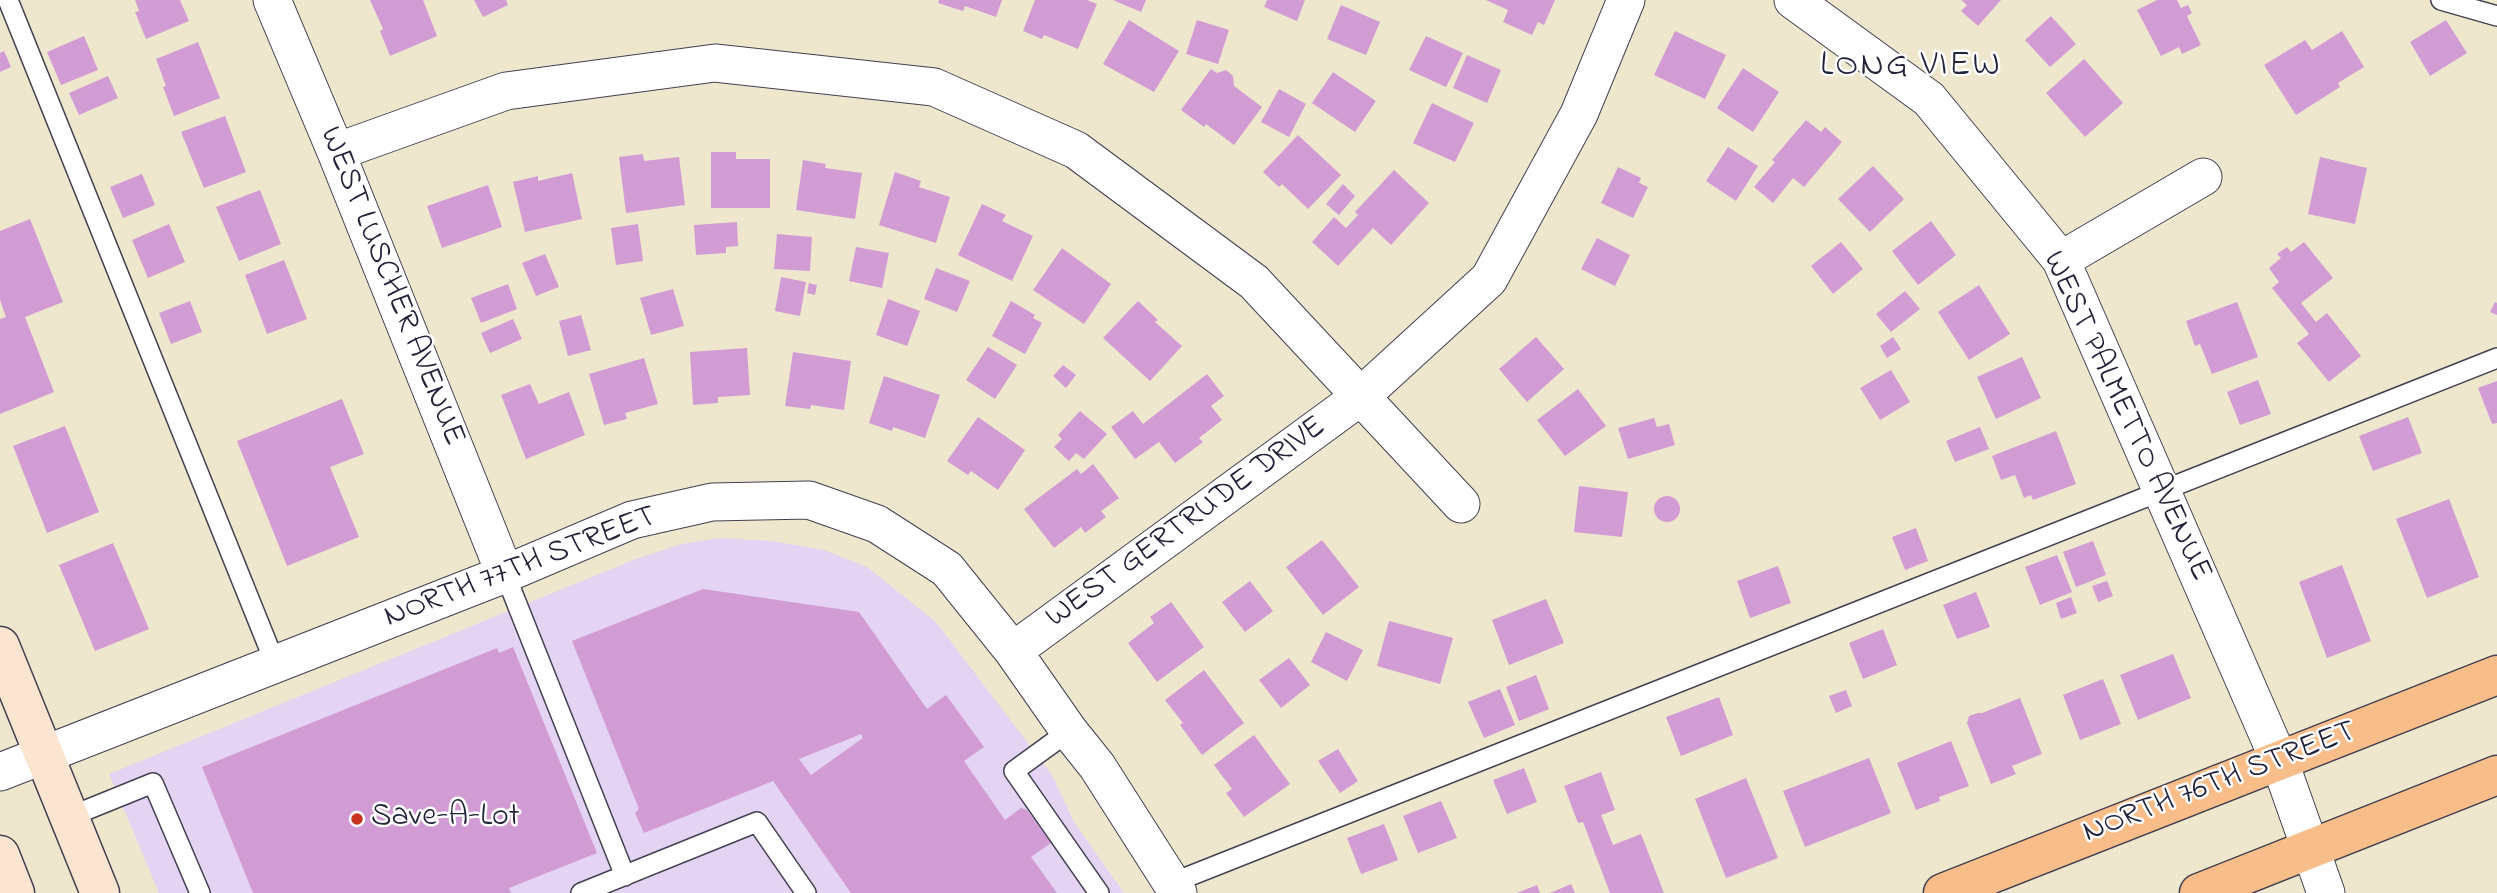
<!DOCTYPE html>
<html>
<head>
<meta charset="utf-8">
<style>
  body { margin:0 }
  canvas { display:block; background:#efe7cd }
</style>
</head>
<body>
<canvas width="2497" height="893"></canvas>
<script>
const ctx = document.querySelector('canvas').getContext('2d');
ctx.lineJoin = 'round';
function paint(path, color) { ctx.fillStyle = color; ctx.fill(path, 'evenodd'); }
const poly = rows => new Path2D(rows.map(r => 'M' + r).join(''));
function trace(path, color, width, dash) { ctx.strokeStyle = color; ctx.lineWidth = width; ctx.lineCap = dash ? 'butt' : 'round'; ctx.setLineDash(dash || []); ctx.stroke(path); }
function drawText(font, color, halo, rows, align = 'center') {
  ctx.font = font + ' "Indie Flower",sans-serif'; ctx.lineWidth = 5; ctx.setLineDash([]); ctx.textBaseline = 'middle'; ctx.strokeStyle = halo; ctx.fillStyle = color; for (const [text, x, y, turn = 0] of rows) {
    ctx.save(); ctx.translate(x, y); ctx.rotate((+turn || 0) * Math.PI / 180); ctx.textAlign = isNaN(turn) ? turn : align; if (halo) ctx.strokeText(text, 0, 0); ctx.fillText(text, 0, 0); ctx.restore();
  }
}
paint(poly([
  [718,538,772,541,824,550,867,567,936,622,1052,775,1074,822,1124,893,159,893,109,774,636,559,682,544]
]), '#e4d3f2');
paint(poly([
  [135,0,180,0,189,21,146,39,135,12,139,11],
  [370,0,423,0,437,36,390,56,380,31,383,29],
  [474,0,506,0,508,5,483,17],
  [939,0,1002,0,996,17,965,6,963,11,938,3],
  [1035,0,1087,0,1097,4,1078,49,1044,35,1042,39,1023,31],
  [1113,0,1146,0,1141,12],
  [1267,0,1305,0,1297,21,1264,7],
  [1486,0,1555,0,1544,25,1538,22,1532,35,1503,22,1508,10],
  [1961,0,2001,0,1978,26,1961,11,1967,5],
  [2157,0,2177,0,2181,8,2188,5,2192,13,2187,16,2201,45,2182,54,2179,47,2161,56,2137,10],
  [1341,5,1380,22,1366,55,1327,39],
  [2051,16,2076,44,2050,67,2025,40],
  [1129,20,1179,51,1154,92,1103,64],
  [1197,20,1229,30,1218,64,1186,54],
  [2446,20,2467,53,2430,76,2410,42],
  [1675,31,1726,55,1705,99,1654,75],
  [2342,31,2364,67,2338,83,2340,87,2296,115,2264,65,2305,40,2312,50],
  [84,36,98,70,61,85,47,52],
  [1426,36,1463,53,1446,87,1409,70],
  [198,42,220,98,174,116,163,87,166,86,156,59],
  [4,51,11,67,0,72,0,53],
  [1467,55,1501,70,1487,103,1453,88],
  [2084,59,2123,103,2085,137,2046,93],
  [1743,68,1779,92,1753,132,1717,108],
  [1211,69,1217,73,1226,70,1233,76,1234,86,1262,107,1234,145,1206,124,1204,127,1181,110],
  [1333,72,1376,101,1355,132,1312,103],
  [108,76,118,98,79,115,69,93],
  [1279,89,1306,104,1289,137,1261,122],
  [1432,103,1474,123,1455,162,1413,143],
  [225,116,246,172,204,188,181,132],
  [1806,120,1821,132,1825,127,1842,142,1804,187,1793,178,1773,203,1754,187,1775,162,1772,160],
  [1298,135,1341,175,1308,209,1282,184,1279,187,1263,172],
  [1728,147,1758,166,1736,201,1706,181],
  [711,152,736,152,736,159,770,159,770,208,711,208],
  [643,154,644,161,679,157,685,205,626,213,619,157],
  [2320,157,2367,168,2355,224,2308,214],
  [803,160,826,164,825,168,862,173,855,219,796,210],
  [1873,166,1904,199,1870,232,1838,199],
  [1618,167,1641,178,1639,183,1648,187,1633,218,1601,203],
  [1394,170,1429,203,1391,245,1373,228,1338,266,1312,242,1334,217,1346,228,1358,215,1355,212],
  [895,172,921,181,919,187,950,197,936,243,879,225],
  [572,173,582,219,525,232,513,182,538,176,538,181],
  [142,174,155,205,123,218,110,187],
  [1343,184,1355,196,1339,215,1326,204],
  [488,185,502,227,442,248,427,206],
  [260,190,281,244,239,261,216,207],
  [982,204,1006,215,1002,221,1033,236,1012,281,958,255],
  [30,219,63,302,25,317,54,392,0,414,0,319,6,317,0,300,0,231],
  [1931,221,1956,255,1918,285,1892,251],
  [737,222,738,246,726,247,726,253,696,255,694,225],
  [169,224,185,262,148,278,132,240],
  [638,224,643,261,616,265,611,228],
  [777,234,812,237,810,271,774,269],
  [1597,238,1630,255,1615,286,1581,269],
  [1841,242,1863,269,1833,294,1811,266],
  [2304,242,2333,278,2301,303,2316,322,2327,313,2361,356,2329,382,2297,343,2309,334,2272,288,2279,282,2269,268,2281,258,2277,254,2287,247,2291,252],
  [856,247,889,253,882,288,849,281],
  [1062,248,1111,284,1084,324,1033,290],
  [545,254,559,287,536,296,522,263],
  [284,260,307,319,267,334,245,275],
  [936,268,970,281,957,312,924,299],
  [781,277,806,282,800,316,775,311],
  [809,283,817,285,815,295,807,293],
  [508,284,517,309,481,323,471,298],
  [1979,285,2010,334,1969,360,1938,312],
  [673,289,684,326,651,335,640,298],
  [1905,291,1920,309,1891,332,1876,314],
  [888,299,920,311,907,346,876,335],
  [190,301,202,332,171,344,159,313],
  [1011,301,1035,315,1033,318,1042,323,1025,354,992,336],
  [1138,301,1158,320,1155,322,1182,346,1150,381,1103,338],
  [2237,302,2258,357,2212,374,2200,344,2195,346,2186,321],
  [2495,302,2497,303,2497,315,2490,312],
  [581,315,591,350,568,356,559,321],
  [513,319,522,339,490,353,481,333],
  [1536,337,1564,369,1527,402,1499,369],
  [1893,337,1901,349,1887,358,1880,346],
  [988,347,1017,365,995,399,966,380],
  [747,348,750,395,718,397,718,403,693,405,690,352],
  [793,352,851,361,844,410,811,405,810,409,785,406],
  [2022,357,2041,398,1996,419,1977,377],
  [644,358,658,404,625,413,627,419,604,425,589,374],
  [1063,365,1076,375,1066,388,1053,376],
  [1891,370,1910,402,1880,420,1860,388],
  [1207,374,1224,396,1211,406,1222,420,1199,438,1203,442,1175,463,1159,442,1135,459,1111,427,1133,411,1143,424],
  [884,376,940,395,925,438,893,427,892,431,869,423],
  [2258,380,2271,414,2240,425,2227,392],
  [2497,381,2497,423,2492,424,2478,388],
  [530,384,539,404,569,392,585,435,526,459,501,395],
  [1578,389,1606,426,1565,456,1537,420],
  [342,399,364,454,330,467,359,537,287,566,237,441],
  [1080,411,1107,434,1084,459,1076,453,1069,461,1054,447,1062,439,1058,435],
  [978,417,1025,450,998,490,971,471,968,475,947,461],
  [2408,417,2422,453,2373,471,2359,436],
  [1654,418,1657,427,1669,424,1675,445,1628,459,1618,428],
  [65,426,99,512,47,533,13,446],
  [1980,427,1989,449,1955,462,1946,441],
  [2056,431,2076,484,2033,500,2031,495,2024,498,2015,475,2001,480,1992,456],
  [1093,464,1119,498,1101,511,1106,517,1085,533,1081,527,1054,548,1024,509,1077,469,1081,474],
  [1579,486,1628,492,1622,537,1574,532],
  '1654 509a13 13 0 1 1 26 0a13 13 0 1 1-26 0Z',
  [2449,499,2479,577,2427,598,2396,519],
  [1916,528,1928,561,1905,570,1892,537],
  [1322,540,1359,587,1323,615,1286,567],
  [2093,541,2106,575,2076,587,2063,552],
  [113,543,149,629,95,651,59,565],
  [2057,555,2072,592,2040,605,2025,567],
  [2342,565,2371,641,2327,658,2299,582],
  [1778,566,1791,603,1750,618,1737,581],
  [1250,581,1273,611,1245,632,1222,602],
  [2107,581,2113,596,2098,602,2092,586],
  [703,589,859,612,927,709,946,695,984,747,964,761,1005,820,1021,808,1027,810,1051,843,1031,857,1057,893,851,893,773,781,644,833,635,813,639,809,572,641],
  [861,734,863,738,811,775,799,759],
  [1976,592,1990,627,1957,639,1943,605],
  [2071,597,2077,613,2061,619,2056,603],
  [1546,599,1564,643,1509,665,1492,620],
  [1171,602,1204,647,1157,682,1128,643,1154,623,1150,617],
  [1389,621,1453,638,1440,684,1377,666],
  [1883,629,1897,665,1863,679,1849,643],
  [1326,632,1363,650,1347,681,1311,662],
  [513,647,597,853,509,888,511,893,253,893,202,767,497,648,499,653],
  [2173,654,2191,698,2138,720,2120,675],
  [1289,658,1310,685,1281,708,1259,680],
  [1204,670,1244,723,1202,755,1180,725,1183,723,1165,700],
  [1536,675,1549,709,1519,721,1506,687],
  [2103,679,2121,724,2080,740,2063,695],
  [1500,689,1515,725,1484,738,1468,702],
  [1846,690,1852,706,1836,713,1829,696],
  [1719,697,1733,735,1681,756,1666,717],
  [2020,698,2042,754,2012,766,2016,774,1991,784,1967,723,1969,716,1978,713,1982,713],
  [1254,735,1290,784,1244,817,1226,793,1232,789,1214,765],
  [1951,741,1969,786,1939,797,1940,801,1916,810,1897,763],
  [1338,749,1358,781,1340,793,1318,761],
  [1869,758,1891,813,1805,847,1783,791],
  [1524,768,1537,802,1507,814,1493,780],
  [1601,772,1615,810,1601,815,1613,845,1641,834,1664,893,1610,893,1583,822,1578,823,1564,786],
  [1746,778,1778,858,1726,878,1695,799],
  [1441,801,1457,838,1418,853,1403,816],
  [1384,824,1398,860,1361,874,1347,838],
  [1571,884,1575,893,1550,893],
  [1537,885,1540,893,1517,893]
]), '#d19cd4');
const lane = poly([
  [8,0,275,663],
  [2441,0,2497,16],
  [505,574,625,876],
  [1069,731,1014,771,1099,893],
  [69,817,153,783,200,893],
  [1172,883,2497,358],
  [581,893,757,822,806,893]
]);
const street = poly([
  [272,0,336,152,505,574],
  [1793,0,1929,99,2061,260,2279,760,2326,893],
  [336,152,506,91,715,63,934,87,1076,150,1254,282,1461,504],
  [2061,260,2203,177],
  [1013,651,1360,397,1489,279,1579,114,1626,0],
  [0,772,505,574,632,520,712,502,809,500,877,524,947,569,1013,651,1069,731,1097,766,1178,893]
]);
const secondary = poly([
  [0,646,100,893],
  [0,855,15,893]
]);
const primary = poly([
  [1943,893,2497,675],
  [2199,893,2497,775]
]);
trace(lane, '#414051', 22);
trace(street, '#414051', 39);
trace(secondary, '#414051', 41);
trace(primary, '#414051', 41);
trace(lane, '#fff', 19);
trace(street, '#fff', 37);
trace(secondary, '#fce5d0', 38);
trace(primary, '#f8bd89', 38);
for (const [x, y, r, color] of [
  [357,819,7,"#c8321e"]
]) { const dot = new Path2D(); dot.arc(x, y, r, 0, 2 * Math.PI); ctx.fillStyle = color; ctx.fill(dot); trace(dot, '#fff', 2.5); }
drawText('32px', '#22223b', '#fff', [
  ["WEST LUSCHER AVENUE",390,287,68],
  ["WEST PALMETTO AVENUE",2125,417,65],
  ["WEST GERTRUDE DRIVE",1187,524,-36],
  ["NORTH 77TH STREET",521,569,-21],
  ["NORTH 76TH STREET",2220,784,-21]
]);
drawText('32px', '#22223b', '#fff', [
  ["Save-A-Lot",371,819]
], 'left');
ctx.letterSpacing = '2px';
drawText('35px', '#22223b', '#fff', [
  ["LONG VIEW",1911,68]
]);
ctx.letterSpacing = '0px';
</script>
</body>
</html>
